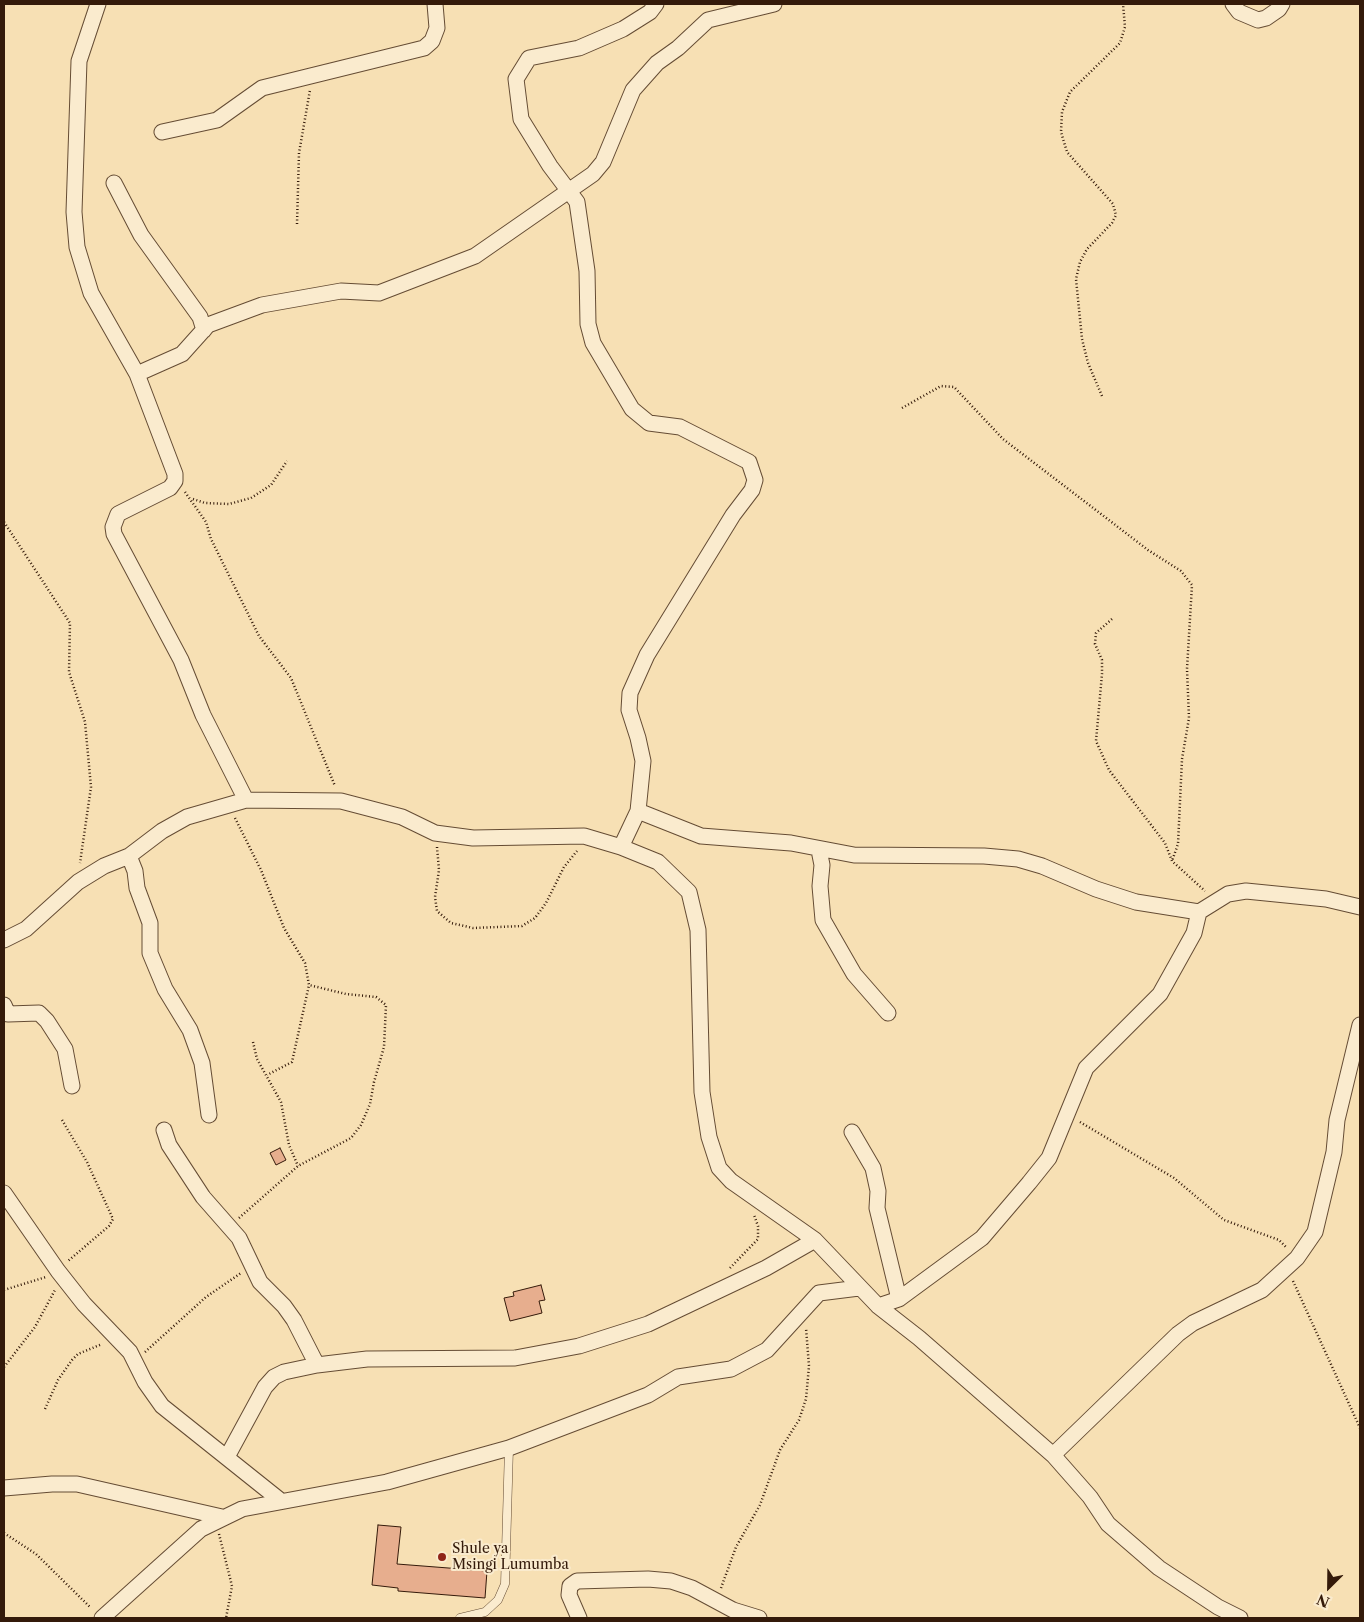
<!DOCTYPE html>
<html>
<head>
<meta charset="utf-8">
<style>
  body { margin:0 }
  #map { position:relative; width:1364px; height:1622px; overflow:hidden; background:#f7e0b4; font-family:"Libre Caslon Text",serif }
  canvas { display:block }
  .frame { position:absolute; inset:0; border:5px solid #341a0a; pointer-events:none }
  .north { position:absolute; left:1304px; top:1562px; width:50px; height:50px; -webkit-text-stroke:4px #faebce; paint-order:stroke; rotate:203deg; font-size:14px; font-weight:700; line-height:20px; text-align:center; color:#341a0a }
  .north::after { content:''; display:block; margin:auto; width:18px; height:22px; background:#341a0a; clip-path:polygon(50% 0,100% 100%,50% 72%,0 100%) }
</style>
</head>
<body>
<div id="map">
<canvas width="1364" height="1622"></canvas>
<div class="frame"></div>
<div class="north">N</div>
</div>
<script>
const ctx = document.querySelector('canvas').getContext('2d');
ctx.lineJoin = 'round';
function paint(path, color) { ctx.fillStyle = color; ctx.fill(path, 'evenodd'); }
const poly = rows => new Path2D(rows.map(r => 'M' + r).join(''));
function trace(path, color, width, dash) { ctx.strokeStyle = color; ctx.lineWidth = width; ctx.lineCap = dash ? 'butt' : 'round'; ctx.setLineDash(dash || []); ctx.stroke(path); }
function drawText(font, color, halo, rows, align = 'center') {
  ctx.font = font + ' "Libre Caslon Text",serif'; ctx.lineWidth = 4; ctx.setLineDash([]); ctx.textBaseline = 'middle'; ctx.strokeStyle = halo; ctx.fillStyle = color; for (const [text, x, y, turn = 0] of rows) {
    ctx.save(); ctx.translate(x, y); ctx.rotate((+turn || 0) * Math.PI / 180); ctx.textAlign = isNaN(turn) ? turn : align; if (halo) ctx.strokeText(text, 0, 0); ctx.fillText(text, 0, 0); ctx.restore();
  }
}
const building = poly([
  [280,1148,286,1160,276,1165,270,1153,280,1148],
  [541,1285,545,1300,539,1301,542,1313,510,1321,504,1298,514,1296,513,1292,541,1285],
  [378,1525,401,1527,397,1564,487,1571,485,1598,398,1591,398,1588,372,1585,378,1525]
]);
paint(building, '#e7ae8e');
trace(building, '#341a0a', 1);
const lane = poly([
  [460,1618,485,1612,498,1600,505,1584,509,1448]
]);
const street = poly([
  [98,4,79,61,74,212,77,247,91,293,137,374,175,474,175,481,170,488,118,514,113,527,114,534,181,660,203,715,246,800],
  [1233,4,1239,12,1258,20,1266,18,1279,9,1282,4],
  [162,132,217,120,262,88,424,48,432,41,437,28,435,4],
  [114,183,141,235,200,317,204,330],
  [137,374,182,354,208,325,262,305,341,291,379,293,475,256,593,174,603,162,633,90,657,63,678,48,708,20,774,4],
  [638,811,701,836,791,843,854,855,984,856,1018,859,1042,866,1096,889,1136,902,1199,912],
  [621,847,638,811,643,761,638,738,629,710,630,693,647,655,733,515,752,490,755,480,749,462,680,427,649,423,632,409,593,343,588,324,587,271,577,202,550,166,521,119,516,79,529,58,579,48,623,29,650,12,656,4],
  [819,850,822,865,820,886,823,920,854,974,888,1013],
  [129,856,135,871,137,888,150,923,150,953,165,989,190,1030,202,1063,209,1115],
  [4,940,26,929,78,882,104,866,129,856,162,831,187,817,246,800,341,801,402,817,435,833,473,838,584,836,621,847,658,862,689,892,698,930,702,1092,709,1137,719,1168,731,1181,815,1240,878,1306,919,1338,1053,1455,1090,1497,1108,1524,1159,1568,1218,1607,1240,1618],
  [4,1005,8,1014,39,1013,47,1021,65,1049,72,1086],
  [164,1130,169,1145,203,1197,239,1238,260,1282,284,1306,294,1320,317,1365],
  [852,1132,873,1168,878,1191,877,1208,899,1299],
  [4,1193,58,1271,84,1304,130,1352,145,1382,162,1406,281,1501],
  [878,1306,899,1299,982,1238,1029,1183,1049,1158,1086,1068,1160,994,1194,933,1199,912,1228,894,1246,891,1326,899,1360,907],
  [1053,1455,1178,1334,1193,1323,1262,1290,1297,1258,1315,1232,1334,1152,1337,1120,1360,1025],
  [227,1457,265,1387,274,1377,284,1372,317,1365,367,1359,515,1358,579,1346,648,1324,766,1268,815,1240],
  [4,1488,52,1484,77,1484,222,1517],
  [102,1618,201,1529,242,1509,387,1482,509,1448,648,1395,678,1377,731,1369,767,1350,819,1293,859,1288],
  [579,1618,569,1595,570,1586,577,1581,648,1579,671,1581,692,1588,733,1610,759,1618]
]);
trace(lane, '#654c34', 9);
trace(street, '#654c34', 17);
trace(poly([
  [297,224,299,153,310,90],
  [1102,396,1088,363,1082,339,1076,279,1080,262,1087,249,1112,223,1116,215,1113,204,1067,152,1061,132,1062,112,1070,92,1120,43,1125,27,1123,4],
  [902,408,941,386,954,387,1003,439,1148,550,1181,571,1192,585,1187,669,1189,718,1182,759,1178,844,1172,861],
  [185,492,206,522,211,539,259,636,291,678,335,786],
  [193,499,205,503,229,504,251,498,271,485,287,461],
  [4,522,70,623,69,672,85,722,91,787,80,863],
  [1112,619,1096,633,1095,644,1102,660,1102,674,1096,741,1109,770,1165,843,1172,861,1205,891],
  [235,818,261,870,284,928,305,963,309,985,292,1062,267,1075],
  [437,847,439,870,435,897,437,911,451,923,473,928,522,926,535,918,546,903,564,867,577,851],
  [253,1042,257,1059,281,1102,289,1145,298,1166],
  [62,1120,87,1162,113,1219,109,1226,68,1261],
  [1080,1122,1174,1178,1224,1220,1279,1240,1287,1248],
  [239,1218,298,1166,351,1138,361,1125,370,1104,374,1082,384,1047,386,1005,376,997,346,994,309,985],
  [730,1268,758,1239,758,1226,754,1215],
  [1293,1281,1360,1428],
  [4,1290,46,1277],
  [145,1352,206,1297,241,1273],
  [4,1367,35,1327,55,1290],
  [45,1409,58,1380,72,1360,78,1354,102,1344],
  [4,1533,36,1554,91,1608],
  [219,1534,232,1586,226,1618],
  [721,1588,736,1547,760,1505,780,1450,799,1420,806,1399,809,1366,806,1328]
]), '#341a0a', 2.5, [1, 2.5]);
trace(lane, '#faebce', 8);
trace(street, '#faebce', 15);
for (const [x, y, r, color] of [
  [442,1557,5,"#8f2418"]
]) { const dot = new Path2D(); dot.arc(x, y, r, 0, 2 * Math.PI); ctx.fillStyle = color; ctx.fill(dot); trace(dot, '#faebce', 2); }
drawText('14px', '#341a0a', '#faebce', [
  ["Shule ya",452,1549],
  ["Msingi Lumumba",452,1565]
], 'left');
</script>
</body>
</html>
